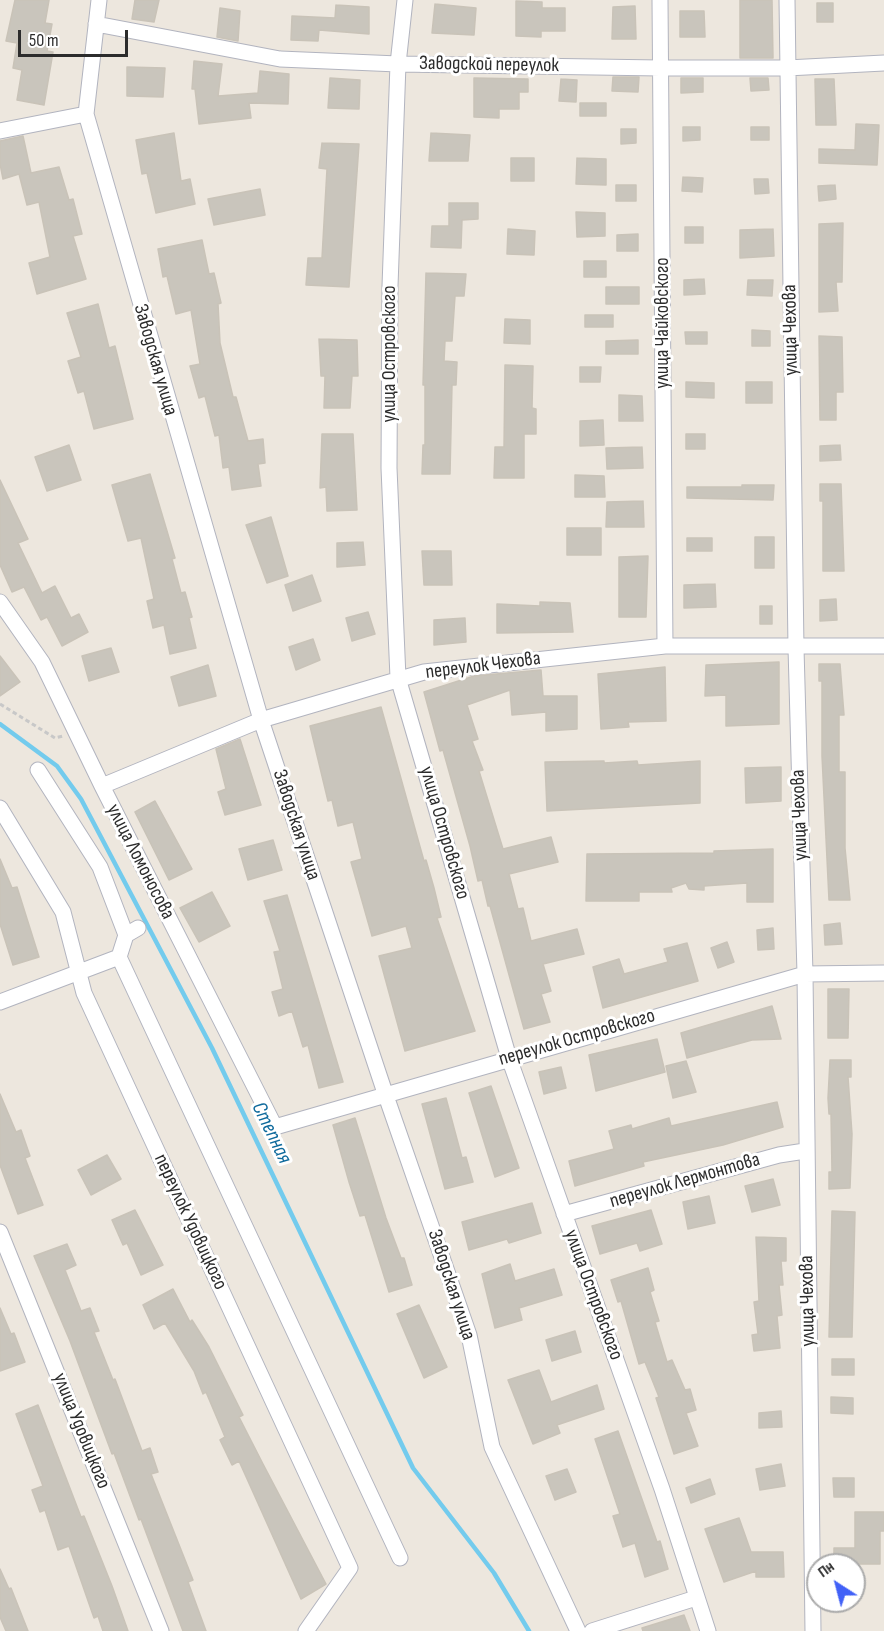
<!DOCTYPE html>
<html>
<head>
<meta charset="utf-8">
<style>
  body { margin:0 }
  #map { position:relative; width:884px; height:1631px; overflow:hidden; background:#ede7de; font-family:"Sofia Sans Condensed",sans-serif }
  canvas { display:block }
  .north { position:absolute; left:806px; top:1553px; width:60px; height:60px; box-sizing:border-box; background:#fff; border:2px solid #ababab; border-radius:50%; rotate:324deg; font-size:16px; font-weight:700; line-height:24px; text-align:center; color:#2c2c2c }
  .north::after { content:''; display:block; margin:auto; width:21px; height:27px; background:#4161f7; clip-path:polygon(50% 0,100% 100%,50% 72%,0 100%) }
  .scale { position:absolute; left:18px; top:30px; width:110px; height:27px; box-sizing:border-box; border:3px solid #2c2c2c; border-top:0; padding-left:8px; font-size:18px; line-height:21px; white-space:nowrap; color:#2c2c2c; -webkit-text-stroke:4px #fff; paint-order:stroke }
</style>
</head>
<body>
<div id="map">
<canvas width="884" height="1631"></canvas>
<div class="north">Пн</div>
<div class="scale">50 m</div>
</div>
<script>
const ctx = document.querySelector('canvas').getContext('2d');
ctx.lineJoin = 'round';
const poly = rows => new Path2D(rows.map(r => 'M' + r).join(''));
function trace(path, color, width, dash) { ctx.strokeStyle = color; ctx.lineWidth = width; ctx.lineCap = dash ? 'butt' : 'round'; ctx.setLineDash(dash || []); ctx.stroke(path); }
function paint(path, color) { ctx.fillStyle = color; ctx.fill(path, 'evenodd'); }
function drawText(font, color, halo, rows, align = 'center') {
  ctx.font = font + ' "Sofia Sans Condensed",sans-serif'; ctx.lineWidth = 6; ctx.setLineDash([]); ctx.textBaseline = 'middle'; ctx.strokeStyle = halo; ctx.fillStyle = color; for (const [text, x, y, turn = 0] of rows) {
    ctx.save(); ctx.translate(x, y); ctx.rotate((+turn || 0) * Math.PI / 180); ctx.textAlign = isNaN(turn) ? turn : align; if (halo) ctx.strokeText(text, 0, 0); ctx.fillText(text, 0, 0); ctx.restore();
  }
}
trace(poly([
  [0,724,57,766,81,799,212,1048,413,1468,494,1573,529,1631]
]), '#73cbed', 4.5);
const building = poly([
  [15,0,49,0,45,23,52,24,47,51,53,52,44,105,17,100,22,70,13,68,17,43,6,41,15,0],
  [135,0,159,0,154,22,132,19,135,0],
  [740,0,772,0,773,58,740,58,740,0],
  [516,1,542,2,542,8,565,8,565,31,541,31,541,37,516,36,516,1],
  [817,3,833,3,833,22,817,22,817,3],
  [435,4,476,8,474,35,432,33,435,4],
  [336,5,369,7,369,34,319,30,318,41,291,40,292,16,335,18,336,5],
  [635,6,636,39,612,39,613,7,635,6],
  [220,8,240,11,238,41,217,37,220,8],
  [680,11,704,11,705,37,680,37,680,11],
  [194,61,222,64,218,96,258,93,260,71,289,74,288,104,249,103,251,118,199,124,195,89,192,89,194,61],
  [127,67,165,68,163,97,127,96,127,67],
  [613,77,639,77,638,92,612,91,613,77],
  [330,78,360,80,359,109,328,108,330,78],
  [474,78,528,79,528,92,519,92,519,109,499,109,499,118,474,117,474,78],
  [681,78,703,78,703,92,681,93,681,78],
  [750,78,768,78,769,90,751,91,750,78],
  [561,79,577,80,576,102,559,101,561,79],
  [815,79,834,79,836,125,816,125,815,79],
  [580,103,606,103,606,116,580,116,580,103],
  [856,124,879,125,877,165,819,163,819,149,855,150,856,124],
  [683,127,700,127,700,140,683,141,683,127],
  [751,127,769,127,769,140,751,140,751,127],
  [621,129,636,129,636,143,621,144,621,129],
  [174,133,181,181,190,179,195,204,156,213,147,173,142,174,136,140,174,133],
  [431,133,470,135,468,161,429,161,431,133],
  [23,136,31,173,59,167,69,200,73,199,82,234,73,236,86,279,37,294,29,263,50,257,39,202,27,205,19,174,3,179,0,164,0,141,23,136],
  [322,143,359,144,349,287,306,285,308,258,322,258,327,169,319,168,322,143],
  [511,158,534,158,534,181,511,181,511,158],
  [577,158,606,159,606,185,576,184,577,158],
  [683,177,703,178,702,192,682,191,683,177],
  [754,179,768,179,769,193,755,194,754,179],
  [616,185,636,185,636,201,616,201,616,185],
  [835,185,836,199,819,201,818,186,835,185],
  [260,189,265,215,214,225,208,199,260,189],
  [449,203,478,203,478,219,462,220,461,248,431,247,432,226,449,226,449,203],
  [576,212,605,213,605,236,577,237,576,212],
  [843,223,842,282,836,282,838,311,819,312,819,224,843,223],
  [685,227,703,227,703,243,685,243,685,227],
  [508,229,535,231,534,255,507,254,508,229],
  [773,229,774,256,740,258,740,230,773,229],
  [638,234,638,251,617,251,617,235,638,234],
  [202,240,209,274,214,273,221,303,218,304,220,343,233,397,236,397,248,441,263,439,265,463,258,464,261,486,232,490,229,467,223,468,219,435,215,436,205,396,199,398,190,366,200,364,191,310,176,314,167,276,163,277,158,249,202,240],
  [584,261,606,261,606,277,584,277,584,261],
  [426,273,466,274,464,296,455,296,452,341,445,341,444,361,457,362,456,385,452,385,450,474,422,474,423,445,425,445,425,385,423,385,426,273],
  [704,279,705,294,684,295,684,280,704,279],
  [748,280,773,280,772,296,747,295,748,280],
  [606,287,639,287,639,304,606,304,606,287],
  [98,304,109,348,115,346,133,419,94,429,84,391,78,393,68,361,81,357,67,313,98,304],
  [585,315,613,315,613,327,585,327,585,315],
  [505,319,530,320,530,344,504,343,505,319],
  [752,330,770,331,770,346,752,346,752,330],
  [685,332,707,332,707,344,686,344,685,332],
  [819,336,842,337,843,392,836,392,836,420,820,420,819,336],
  [319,339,357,340,358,376,352,376,350,408,324,408,325,376,321,376,319,339],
  [638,340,638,354,606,354,606,341,638,340],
  [505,365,533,366,532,408,536,409,536,434,524,434,524,478,494,478,495,447,504,447,505,365],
  [580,367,601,367,600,382,580,382,580,367],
  [686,382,714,383,714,398,686,397,686,382],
  [746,382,772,382,772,403,746,403,746,382],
  [619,395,642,396,643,421,619,421,619,395],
  [603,420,604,445,580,446,580,421,603,420],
  [322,434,353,434,357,510,327,511,326,487,320,488,322,434],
  [686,434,705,434,705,449,686,449,686,434],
  [69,445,81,480,47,491,35,457,69,445],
  [840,445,841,460,820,461,820,446,840,445],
  [642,447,643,468,607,469,606,448,642,447],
  [150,474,175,558,172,559,181,593,185,592,192,617,189,618,196,648,170,654,164,625,153,628,147,601,154,599,141,538,128,541,112,485,150,474],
  [575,475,604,476,605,497,575,497,575,475],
  [0,480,28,539,18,543,42,593,55,586,71,618,79,614,88,632,62,646,47,617,41,620,24,587,12,592,0,565,0,480],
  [820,484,841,484,844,571,823,571,823,501,820,501,820,484],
  [742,485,774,485,773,500,687,498,687,487,742,487,742,485],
  [643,501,644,527,606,527,607,502,643,501],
  [271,517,288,576,267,583,246,525,271,517],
  [567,528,601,528,601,555,567,555,567,528],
  [755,537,774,537,774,568,755,568,755,537],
  [687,538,712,538,712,551,687,551,687,538],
  [363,542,365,565,337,567,337,543,363,542],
  [422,551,451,551,452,585,424,585,422,551],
  [648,556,646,617,619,617,619,557,648,556],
  [312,575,321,601,293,611,285,585,312,575],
  [715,584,716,607,684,608,684,585,715,584],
  [836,599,837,620,820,621,820,600,836,599],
  [540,602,570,603,573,632,497,633,497,604,540,606,540,602],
  [760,606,772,606,772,624,760,624,760,606],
  [368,612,375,634,352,641,346,618,368,612],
  [465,618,466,642,434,645,434,620,465,618],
  [313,639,320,660,296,670,289,647,313,639],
  [111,648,119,672,89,681,82,656,111,648],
  [0,656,20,682,0,696,0,656],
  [779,662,779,724,726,726,726,695,705,696,706,665,779,662],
  [819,664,840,664,844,715,839,715,839,772,845,772,845,848,850,900,829,900,822,756,822,681,819,681,819,664],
  [208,665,216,696,179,706,171,677,208,665],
  [665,667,666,721,628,722,629,727,601,729,598,674,665,667],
  [541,670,543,696,577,696,577,729,546,731,546,712,512,715,510,690,467,705,478,739,472,741,483,770,479,771,503,849,551,837,558,862,509,874,518,909,523,908,531,941,577,929,584,954,543,964,551,991,541,994,550,1022,524,1029,490,906,488,906,482,880,478,881,470,846,443,750,440,751,424,692,474,676,541,670],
  [381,707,424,861,426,860,434,888,441,917,437,918,475,1031,405,1051,379,956,412,948,406,926,372,936,351,862,362,859,353,822,338,826,332,800,328,801,310,726,381,707],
  [240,739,261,805,225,815,218,792,226,789,216,749,240,739],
  [604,761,604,763,637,761,638,765,700,761,700,803,547,811,545,762,604,761],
  [781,767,781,801,746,803,745,768,781,767],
  [155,801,192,869,169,880,135,812,155,801],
  [273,840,282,870,248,880,239,849,273,840],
  [773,849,773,902,747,902,747,883,704,886,704,890,689,889,686,883,671,888,672,892,639,892,639,901,586,901,587,854,714,853,714,851,773,849],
  [0,859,12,888,17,887,39,957,13,965,0,924,0,859],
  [212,892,230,926,199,942,180,908,212,892],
  [287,895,343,1082,319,1088,308,1045,303,1047,292,1011,279,1016,272,992,283,989,274,952,280,951,264,901,287,895],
  [840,923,842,944,825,945,824,925,840,923],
  [773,928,774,949,758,950,757,930,773,928],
  [727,942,734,962,718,968,711,948,727,942],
  [687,943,698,981,603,1008,593,967,619,959,624,974,668,962,664,949,687,943],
  [828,989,849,989,848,1038,828,1038,828,989],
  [772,1006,781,1039,752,1040,687,1058,681,1033,772,1006],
  [657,1039,665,1072,596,1091,589,1055,657,1039],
  [830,1060,851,1060,851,1077,848,1077,852,1134,850,1188,829,1189,829,1172,832,1172,831,1114,829,1114,828,1098,830,1060],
  [686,1061,696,1092,673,1098,666,1066,686,1061],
  [561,1067,566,1088,544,1094,539,1072,561,1067],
  [491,1086,519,1168,495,1177,469,1093,491,1086],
  [0,1094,16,1132,21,1130,30,1156,25,1158,43,1205,18,1214,0,1165,0,1094],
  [446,1098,462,1158,466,1157,473,1182,445,1189,422,1104,446,1098],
  [777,1102,783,1127,723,1145,643,1162,644,1166,575,1186,569,1161,614,1149,609,1131,631,1125,632,1129,669,1118,671,1126,777,1102],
  [355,1118,386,1218,401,1258,404,1258,412,1285,389,1292,365,1215,360,1216,349,1182,333,1125,355,1118],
  [107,1155,121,1179,91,1195,78,1170,107,1155],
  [773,1179,780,1205,752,1212,745,1186,773,1179],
  [709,1196,715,1223,688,1229,683,1202,709,1196],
  [532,1203,541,1233,509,1243,507,1239,469,1250,462,1222,532,1203],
  [135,1210,163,1265,141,1275,127,1243,123,1245,112,1220,135,1210],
  [651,1210,662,1244,640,1251,637,1243,600,1254,592,1226,651,1210],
  [832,1211,855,1212,852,1337,829,1337,832,1211],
  [756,1237,786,1238,786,1261,781,1261,783,1285,779,1285,782,1315,777,1316,780,1348,754,1351,752,1335,758,1334,754,1302,759,1301,756,1237],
  [67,1244,76,1265,65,1270,81,1311,90,1308,99,1331,94,1332,113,1380,115,1379,142,1451,150,1448,158,1472,151,1474,193,1580,188,1582,206,1631,183,1631,141,1519,139,1520,114,1453,112,1454,70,1341,34,1256,67,1244],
  [510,1264,515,1281,554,1269,562,1295,519,1308,522,1320,495,1328,482,1274,510,1264],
  [648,1268,654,1290,650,1292,659,1321,655,1322,667,1362,672,1360,685,1390,690,1389,696,1410,686,1413,698,1446,674,1454,656,1398,659,1397,645,1362,639,1364,621,1301,618,1302,611,1280,648,1268],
  [173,1289,190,1322,192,1320,209,1347,243,1415,239,1417,263,1464,326,1584,301,1599,239,1461,232,1465,220,1440,225,1437,206,1392,203,1394,194,1371,165,1323,154,1329,143,1305,173,1289],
  [419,1305,447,1367,424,1378,397,1314,419,1305],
  [0,1308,11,1334,14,1333,25,1362,0,1371,0,1308],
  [575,1331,581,1352,552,1361,546,1340,575,1331],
  [832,1359,854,1359,854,1375,832,1375,832,1359],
  [539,1370,551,1402,597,1385,604,1409,557,1425,560,1433,533,1444,508,1380,539,1370],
  [831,1397,853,1398,853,1414,831,1413,831,1397],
  [38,1405,81,1517,84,1516,112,1586,128,1631,103,1631,98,1616,94,1618,69,1546,58,1550,45,1510,40,1512,32,1490,43,1486,16,1414,38,1405],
  [781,1411,782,1427,759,1428,759,1413,781,1411],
  [618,1431,657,1542,660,1541,668,1569,645,1577,635,1543,623,1547,613,1516,620,1514,595,1439,618,1431],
  [781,1464,785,1486,760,1490,756,1469,781,1464],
  [567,1469,576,1492,555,1500,546,1476,567,1469],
  [833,1478,854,1478,854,1497,834,1497,833,1478],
  [710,1479,715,1494,691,1503,686,1488,710,1479],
  [855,1512,884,1512,884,1531,880,1531,880,1564,834,1564,834,1548,855,1548,855,1512],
  [739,1518,751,1552,783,1552,784,1577,756,1577,756,1571,724,1582,705,1529,739,1518],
  [0,1569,9,1589,11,1588,28,1631,6,1631,0,1617,0,1569],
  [684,1615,690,1631,643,1631,642,1628,684,1615]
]);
paint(building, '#c9c5bc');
trace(building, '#c9c3b8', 1.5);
const minor = poly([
  [99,0,86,114,261,720,385,1093,469,1335,492,1447,578,1631],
  [405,0,398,64,390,286,389,468,398,678,509,1058,662,1489,708,1631],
  [660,0,665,646],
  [787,0,796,648,805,974,813,1631],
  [96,24,280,59,398,64,660,68,787,68,884,63],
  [0,131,86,114],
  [0,602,42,662,102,786,275,1127,805,974,884,973],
  [38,770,100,867,126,935],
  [102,786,261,720,424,672,665,646,884,646],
  [0,808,63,912,84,993,350,1568,306,1631],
  [119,957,126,935,138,928],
  [0,1002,119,957,400,1558],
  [564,1214,779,1155,805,1151],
  [0,1232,161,1631],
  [592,1631,696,1598]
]);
trace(minor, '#b2b4bf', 17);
trace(poly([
  [0,704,55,738,63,736]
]), '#c8c8c8', 3, [4.5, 3]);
trace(minor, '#fff', 15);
drawText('20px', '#2c2c2c', '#fff', [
  ["Заводской переулок",489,65,1],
  ["улица Чайковского",663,323,-90],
  ["улица Чехова",791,330,-91],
  ["улица Островского",390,354,-90],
  ["Заводская улица",155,360,74],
  ["переулок Чехова",483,666,-7],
  ["улица Чехова",800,815,-92],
  ["Заводская улица",296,825,72],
  ["улица Островского",444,833,74],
  ["улица Ломоносова",140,862,63],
  ["переулок Островского",577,1038,-16],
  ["переулок Лермонтова",685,1181,-16],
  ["переулок Удовицкого",190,1222,65],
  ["Заводская улица",451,1285,72],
  ["улица Островского",593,1295,70],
  ["улица Чехова",808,1301,-91],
  ["улица Удовицкого",81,1431,68]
]);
drawText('italic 21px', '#0f6a9c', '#fff', [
  ["Степная",271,1133,64]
]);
</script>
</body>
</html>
